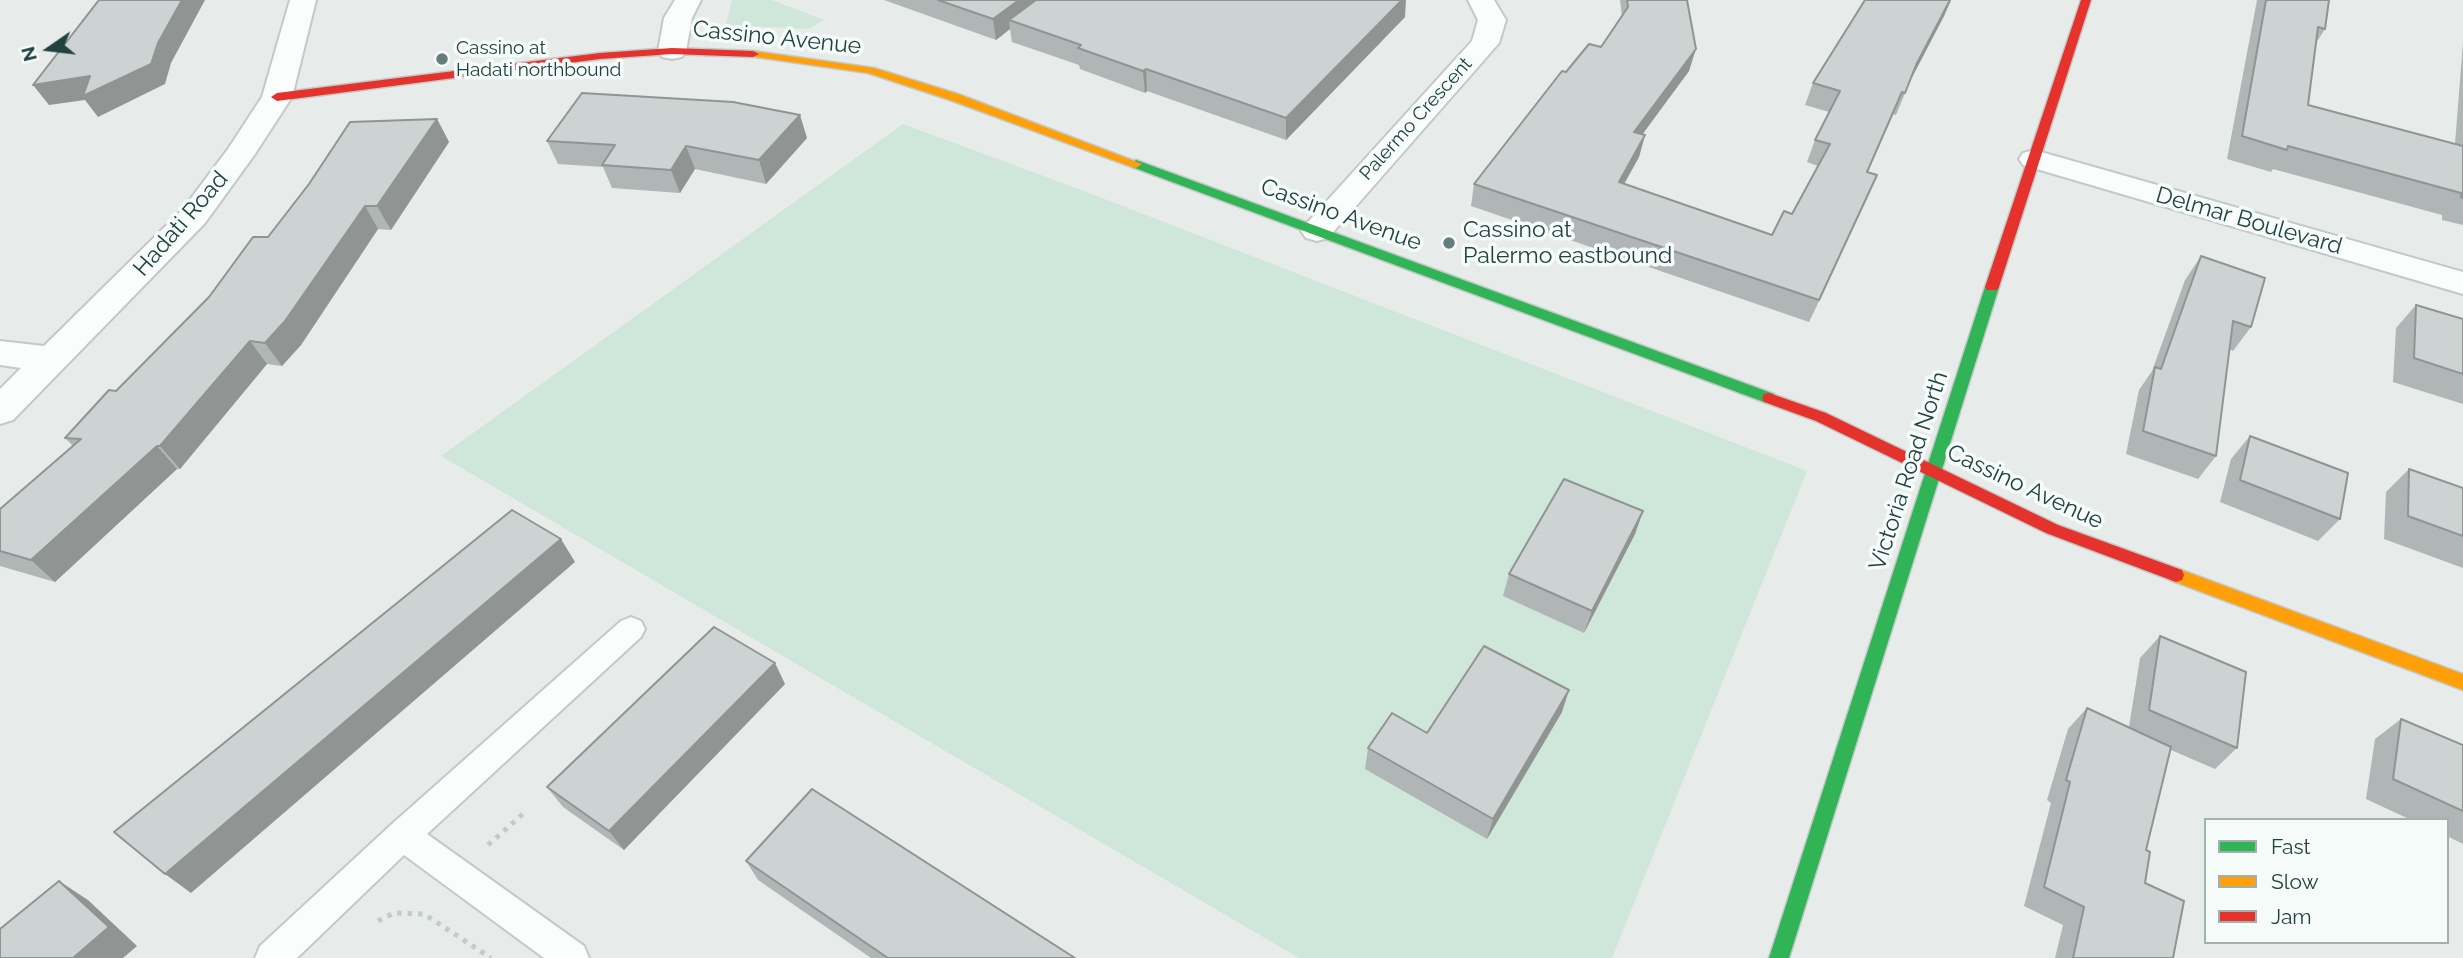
<!DOCTYPE html>
<html>
<head>
<meta charset="utf-8">
<style>
  body { margin:0 }
  #map { position:relative; width:2463px; height:958px; overflow:hidden; background:#e7eceb; font-family:Raleway,sans-serif }
  canvas { display:block }
  .legend { position:absolute; left:2204px; top:818px; width:245px; height:126px; box-sizing:border-box; background:#f5fbf9; border:2px solid #a0b1af; margin:0; padding:9px 12px; list-style:none; font-size:21px; color:#21423f }
  .legend li { display:flex; align-items:center; gap:14px; height:35px }
  .legend b { width:35px; border:2px solid #a0b1af }
  .north { position:absolute; left:14px; top:14px; width:70px; height:70px; -webkit-text-stroke:5px #f5fbf9; paint-order:stroke; rotate:256deg; font-size:19px; font-weight:700; line-height:28px; text-align:center; color:#21423f }
  .north::after { content:''; display:block; margin:auto; width:24px; height:32px; background:#21423f; clip-path:polygon(50% 0,100% 100%,50% 72%,0 100%) }
</style>
</head>
<body>
<div id="map">
<canvas width="2463" height="958"></canvas>
<ul class="legend">
<li><b style="height:9px;background:#30b455"></b>Fast</li>
<li><b style="height:9px;background:#ff9f0a"></b>Slow</li>
<li><b style="height:9px;background:#e5322d"></b>Jam</li>
</ul>
<div class="north">N</div>
</div>
<script>
const ctx = document.querySelector('canvas').getContext('2d');
ctx.lineJoin = 'round';
function paint(path, color) { ctx.fillStyle = color; ctx.fill(path, 'evenodd'); }
const poly = rows => new Path2D(rows.map(r => 'M' + r).join(''));
function trace(path, color, width, dash) { ctx.strokeStyle = color; ctx.lineWidth = width; ctx.lineCap = dash ? 'butt' : 'round'; ctx.setLineDash(dash || []); ctx.stroke(path); }
function drawText(font, color, halo, rows, align = 'center') {
  ctx.font = font + ' Raleway,sans-serif'; ctx.lineWidth = 7; ctx.setLineDash([]); ctx.textBaseline = 'middle'; ctx.strokeStyle = halo; ctx.fillStyle = color; for (const [text, x, y, turn = 0] of rows) {
    ctx.save(); ctx.translate(x, y); ctx.rotate((+turn || 0) * Math.PI / 180); ctx.textAlign = isNaN(turn) ? turn : align; if (halo) ctx.strokeText(text, 0, 0); ctx.fillText(text, 0, 0); ctx.restore();
  }
}
paint(poly([
  [732,0,772,0,824,20,808,29,726,25],
  [903,124,1084,191,1807,471,1612,958,1299,958,441,456]
]), '#cfe6da');
const lane = poly([
  [631,617,641,621,645,629,641,637,427,834,584,946,589,958,544,958,404,855,297,958,255,958,260,946,392,824,621,621,631,617]
]);
const street = poly([
  [290,0,316,0,292,97,255,154,205,223,13,420,0,424,0,389,21,368,0,365,0,341,44,346,183,209,228,149,262,97,290,0],
  [675,0,701,0,692,18,686,51,682,57,672,59,662,57,658,51,664,18,675,0],
  [1468,0,1494,0,1506,20,1499,43,1328,238,1317,241,1306,238,1301,231,1306,224,1472,41,1478,20,1468,0],
  [2034,150,2463,272,2463,294,2023,165,2019,159,2023,153,2034,150]
]);
const fast = poly([
  [1136,160,1774,394,1776,398,1769,403,1764,402,1132,167,1130,164,1136,160],
  [1992,282,1999,287,1789,958,1769,958,1985,287,1992,282]
]);
const slow = poly([
  [753,51,874,68,958,94,1142,164,1136,168,1132,167,950,100,868,73,749,56,749,52,753,51],
  [2176,568,2463,674,2463,690,2170,580,2168,575,2170,570,2176,568]
]);
const jam = poly([
  [2081,0,2091,0,1999,287,1997,290,1987,290,1985,287,2081,0],
  [672,48,753,51,759,54,753,57,672,54,600,59,277,101,271,97,277,93,600,53,672,48],
  [1769,393,1826,413,2058,525,2182,570,2184,575,2182,580,2176,582,2046,533,1816,421,1764,402,1762,398,1764,394,1769,393]
]);
trace(lane, '#c4c9c8', 4);
trace(street, '#c4c9c8', 4);
trace(fast, '#c2cac8', 3);
trace(slow, '#c2cac8', 3);
trace(jam, '#c2cac8', 3);
trace(poly([
  [488,845,525,812],
  [378,921,394,913,424,914,491,958]
]), '#c2cbca', 5, [4.5, 6]);
paint(lane, '#fbfcfc');
paint(street, '#fbfcfc');
paint(fast, '#30b455');
paint(slow, '#ff9f0a');
paint(jam, '#e5322d');
paint(poly([
  [884,0,1034,0,1034,1,1405,17,1286,140,1147,91,1145,93,1080,69,1079,65,1012,42,1010,29,996,40],
  [1620,0,1687,0,1689,71,1642,134,1645,135,1639,157,1624,184,1772,235,1792,214,1818,166,1807,162,1815,140,1829,112,1805,105,1813,83,1951,0,1944,16,1910,81,1896,115,1893,114,1867,172,1867,198,1809,322,1471,206,1474,184,1601,47,1622,17],
  [2257,0,2329,0,2325,29,2316,43,2308,105,2455,144,2463,42,2463,225,2442,220,2442,215,2273,169,2271,172,2227,159],
  [437,119,449,142,391,230,378,229,301,345,282,366,267,364,180,469,177,469,55,582,0,566,0,509,73,446,65,438,116,391,268,237],
  [807,138,766,184,695,169,680,193,612,188,603,167,558,164,547,141],
  [2201,256,2251,327,2233,351,2229,349,2216,456,2198,479,2126,454,2139,390,2152,371,2185,280],
  [2416,305,2463,319,2463,404,2393,382,2396,328],
  [2250,436,2340,519,2318,541,2220,502,2231,459],
  [2409,469,2463,488,2463,568,2384,539,2386,492],
  [1643,511,1635,534,1584,633,1503,596,1509,574],
  [2160,636,2237,748,2215,769,2171,750,2146,850,2145,883,2173,958,2055,958,2063,925,2024,906,2051,803,2047,800,2068,729,2087,708,2129,727,2140,658],
  [785,684,624,850,563,807,547,787],
  [1562,712,1487,839,1365,769,1368,748,1427,733],
  [2401,719,2463,745,2463,844,2447,836,2447,820,2411,820,2366,799,2375,739],
  [746,861,1075,958,871,958,758,880]
]), '#b0b5b5');
paint(poly([
  [182,0,205,0,171,63,165,84,98,117,85,100,49,105,33,85,158,43],
  [1019,0,1034,0,1035,10,1009,20,1010,29,996,40,993,19],
  [1402,0,1406,0,1405,17,1286,140,1286,118],
  [1951,0,1944,16,1907,87,1916,65],
  [1696,49,1689,71,1628,154,1634,132],
  [1146,69,1147,91,1145,93,1143,71],
  [800,115,807,138,766,184,759,160],
  [437,119,449,142,391,230,377,206],
  [1645,135,1639,157,1613,204,1619,182],
  [686,146,695,169,680,193,671,170],
  [1877,175,1867,198,1809,322,1819,300],
  [365,206,378,229,301,345,282,366,265,343],
  [250,341,267,364,180,469,160,446],
  [157,446,177,469,55,582,31,560],
  [1643,511,1635,534,1584,633,1592,611],
  [561,539,575,562,191,893,165,874],
  [775,663,785,684,624,850,609,831],
  [1569,690,1562,712,1487,839,1493,819],
  [59,881,88,900,137,946,123,958,73,958]
]), '#909493');
const building = poly([
  [99,0,182,0,158,43,151,64,83,96,90,76,33,85,99,0],
  [938,0,1019,0,993,19,938,0],
  [1036,0,1402,0,1286,118,1146,69,1143,71,1078,48,1081,45,1009,20,1036,0],
  [1627,0,1687,0,1696,49,1634,132,1645,135,1619,182,1772,235,1784,211,1792,214,1830,144,1815,140,1840,91,1813,83,1865,0,1950,0,1916,65,1905,93,1902,92,1867,172,1877,175,1819,300,1474,184,1562,71,1566,72,1589,44,1601,47,1628,7,1627,0],
  [2266,0,2329,0,2325,29,2318,27,2308,105,2463,146,2463,198,2461,197,2461,193,2288,146,2287,150,2242,136,2266,0],
  [582,93,733,102,800,115,759,160,686,146,671,170,602,165,615,145,547,141,582,93],
  [437,119,377,206,365,206,285,321,265,343,250,341,160,446,157,446,31,560,0,551,0,509,81,439,65,438,109,390,116,391,209,297,253,237,268,237,309,184,350,122,437,119],
  [2201,256,2265,278,2251,327,2233,321,2216,456,2143,431,2155,367,2161,369,2201,256],
  [2416,305,2463,319,2463,374,2414,358,2416,305],
  [2250,436,2348,473,2340,519,2240,480,2250,436],
  [2409,469,2463,488,2463,536,2408,516,2409,469],
  [1564,479,1643,511,1592,611,1509,574,1564,479],
  [512,510,561,539,165,874,114,832,512,510],
  [714,627,775,663,609,831,547,787,714,627],
  [2160,636,2246,672,2237,748,2149,710,2160,636],
  [1484,646,1569,690,1493,819,1368,748,1392,713,1427,733,1484,646],
  [2087,708,2171,747,2146,850,2150,852,2145,883,2184,901,2173,958,2073,958,2084,907,2044,887,2070,782,2066,780,2087,708],
  [2401,719,2463,745,2463,811,2393,779,2401,719],
  [812,789,1075,958,888,958,746,861,812,789],
  [59,881,109,927,73,958,0,958,0,929,59,881]
]);
paint(building, '#cdd3d2');
trace(building, '#909493', 2);
for (const [x, y, r, color] of [
  [442,59,7,"#667e7b"],
  [1449,243,7,"#667e7b"]
]) { const dot = new Path2D(); dot.arc(x, y, r, 0, 2 * Math.PI); ctx.fillStyle = color; ctx.fill(dot); trace(dot, '#f5fbf9', 2.5); }
drawText('19px', '#21423f', '#f5fbf9', [
  ["Cassino at",456,48],
  ["Hadati northbound",456,70]
], 'left');
drawText('19px', '#21423f', '#f5fbf9', [
  ["Palermo Crescent",1416,119,-48]
]);
drawText('23px', '#21423f', '#f5fbf9', [
  ["Cassino Avenue",777,38,6],
  ["Cassino Avenue",1341,215,20],
  ["Delmar Boulevard",2249,221,16],
  ["Hadati Road",181,224,-49],
  ["Victoria Road North",1909,471,-72],
  ["Cassino Avenue",2025,487,25]
]);
drawText('23px', '#21423f', '#f5fbf9', [
  ["Cassino at",1463,230],
  ["Palermo eastbound",1463,256]
], 'left');
</script>
</body>
</html>
